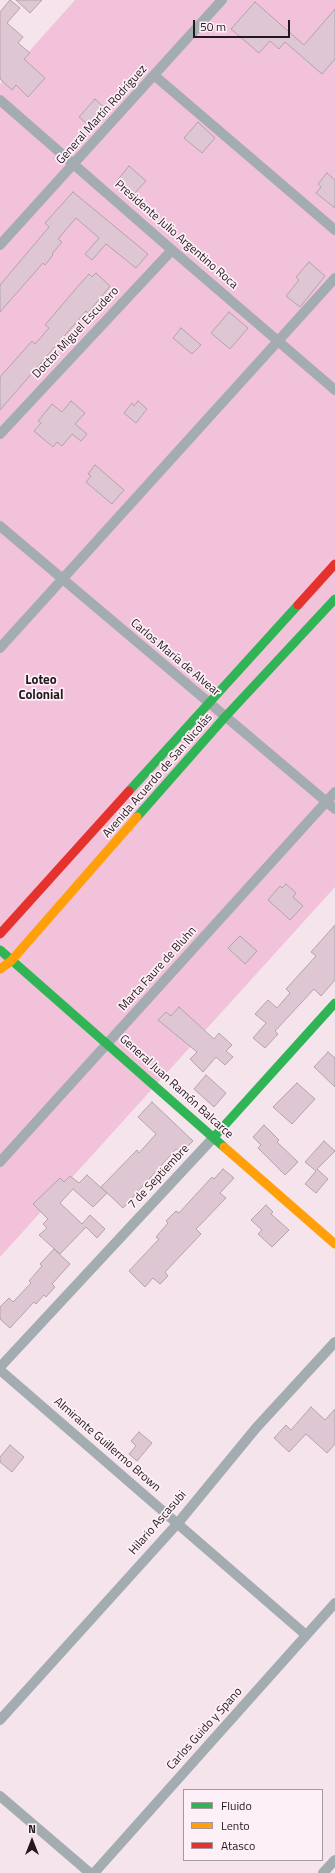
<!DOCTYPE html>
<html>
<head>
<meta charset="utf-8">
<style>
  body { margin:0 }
  #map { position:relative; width:335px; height:1873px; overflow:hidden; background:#f5e4ec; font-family:"Titillium Web",sans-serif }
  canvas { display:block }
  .legend { position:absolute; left:183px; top:1789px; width:140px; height:72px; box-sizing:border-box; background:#fdf0f6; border:1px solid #a69aa0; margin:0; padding:5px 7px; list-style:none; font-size:12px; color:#23181e }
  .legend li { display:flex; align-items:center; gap:8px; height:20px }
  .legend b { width:20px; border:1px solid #a69aa0 }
  .north { position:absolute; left:12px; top:1821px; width:40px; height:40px; -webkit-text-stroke:3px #fdf0f6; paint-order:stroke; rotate:0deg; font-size:11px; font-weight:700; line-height:16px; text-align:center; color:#23181e }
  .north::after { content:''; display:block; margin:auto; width:14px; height:18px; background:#23181e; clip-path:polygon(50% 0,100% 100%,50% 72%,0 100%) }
  .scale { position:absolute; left:193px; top:20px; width:97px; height:18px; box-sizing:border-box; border:2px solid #23181e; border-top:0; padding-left:5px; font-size:12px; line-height:14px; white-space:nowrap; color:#23181e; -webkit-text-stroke:3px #fdf0f6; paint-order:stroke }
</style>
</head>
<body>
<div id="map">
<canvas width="335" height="1873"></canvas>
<ul class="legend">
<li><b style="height:5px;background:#30b455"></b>Fluido</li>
<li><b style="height:5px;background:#ff9f0a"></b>Lento</li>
<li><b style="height:5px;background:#e5322d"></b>Atasco</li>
</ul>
<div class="north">N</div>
<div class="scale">50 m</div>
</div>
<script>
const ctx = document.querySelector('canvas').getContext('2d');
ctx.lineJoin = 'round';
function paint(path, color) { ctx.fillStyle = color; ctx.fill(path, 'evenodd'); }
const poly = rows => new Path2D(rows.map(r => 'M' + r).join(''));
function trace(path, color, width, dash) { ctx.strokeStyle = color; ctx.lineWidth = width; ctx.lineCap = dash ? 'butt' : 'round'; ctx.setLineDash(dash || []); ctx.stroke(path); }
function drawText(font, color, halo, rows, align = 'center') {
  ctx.font = font + ' "Titillium Web",sans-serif'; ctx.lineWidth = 3.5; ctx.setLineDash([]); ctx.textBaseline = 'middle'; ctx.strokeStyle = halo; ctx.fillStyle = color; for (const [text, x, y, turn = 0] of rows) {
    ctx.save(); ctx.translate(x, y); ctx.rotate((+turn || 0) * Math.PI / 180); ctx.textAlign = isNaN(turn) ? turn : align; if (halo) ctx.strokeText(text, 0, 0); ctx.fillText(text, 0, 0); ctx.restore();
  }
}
paint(poly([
  [75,0,335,0,335,887,0,1257,0,84]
]), '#f2c2da');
const building = poly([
  [10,0,20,8,7,23,23,37,18,43,30,53,24,59,45,78,28,97,16,85,12,90,0,79,0,12,10,0],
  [16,0,42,0,30,13,16,0],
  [255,2,304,45,335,9,335,59,322,74,285,42,279,49,270,41,259,53,231,29,255,2],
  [95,99,108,111,92,128,79,117,95,99],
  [198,122,215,138,202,153,184,138,198,122],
  [129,166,146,181,132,196,116,182,129,166],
  [327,173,335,180,335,208,316,193,321,187,318,184,327,173],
  [73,192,148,254,136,268,106,244,92,260,85,254,99,238,76,218,58,239,62,242,52,254,53,255,45,265,43,263,0,312,0,285,49,227,45,223,73,192],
  [309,262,325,276,300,307,286,296,299,280,296,277,309,262],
  [96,273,110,286,88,313,86,311,0,410,0,377,32,341,35,344,49,328,45,325,79,285,89,274,92,277,96,273],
  [229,312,248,328,230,349,211,333,229,312],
  [181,328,201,345,192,354,173,338,181,328],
  [71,401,85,413,75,424,87,434,81,441,72,434,62,446,57,442,53,447,34,431,41,423,38,421,52,404,62,412,71,401],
  [138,401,147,409,136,423,124,413,132,403,134,406,138,401],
  [95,465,124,490,112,504,86,482,91,476,88,474,95,465],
  [286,884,296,893,293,897,303,906,290,920,268,900,280,886,282,888,286,884],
  [335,925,335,980,321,996,314,989,275,1031,278,1034,265,1048,253,1038,266,1023,255,1014,268,1000,277,1008,290,993,286,989,316,956,311,952,335,925],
  [240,936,257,951,245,964,228,948,240,936],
  [179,1007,214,1039,219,1033,232,1045,226,1051,233,1057,225,1065,216,1057,203,1072,190,1059,197,1052,158,1020,166,1012,171,1016,179,1007],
  [328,1052,335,1058,335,1087,314,1067,328,1052],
  [206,1075,226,1093,214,1107,194,1089,206,1075],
  [297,1083,315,1099,292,1124,273,1107,297,1083],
  [152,1102,193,1141,181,1153,176,1149,123,1208,101,1187,137,1150,139,1153,156,1134,138,1117,152,1102],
  [264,1125,279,1140,277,1142,298,1162,285,1175,258,1148,261,1145,253,1137,264,1125],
  [324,1141,335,1151,317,1169,328,1179,316,1193,305,1184,316,1171,305,1162,324,1141],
  [223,1169,234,1178,220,1193,226,1198,196,1229,201,1234,165,1272,168,1276,160,1284,153,1278,145,1287,129,1271,159,1239,156,1237,168,1223,166,1221,176,1211,179,1213,212,1177,214,1179,223,1169],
  [87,1175,107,1193,93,1207,73,1189,60,1203,82,1224,90,1215,105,1229,97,1238,86,1227,60,1254,39,1235,47,1228,43,1224,48,1219,33,1204,60,1178,64,1182,70,1176,79,1183,87,1175],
  [266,1205,273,1212,271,1214,289,1230,272,1247,258,1234,262,1230,251,1220,266,1205],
  [54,1249,70,1264,52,1284,55,1287,46,1297,44,1295,36,1304,34,1302,10,1328,0,1319,0,1307,9,1298,13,1302,31,1283,29,1281,42,1266,40,1264,54,1249],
  [311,1407,325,1420,335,1409,335,1444,327,1453,306,1434,289,1452,274,1438,286,1425,291,1430,311,1407],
  [139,1432,152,1443,137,1461,129,1454,136,1446,131,1441,139,1432],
  [10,1445,24,1457,12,1472,0,1462,0,1457,10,1445]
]);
paint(building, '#dfc6d3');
trace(building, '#b1a4ab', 1);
trace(poly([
  [155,76,335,230],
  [0,100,172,250,335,390],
  [0,245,222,0],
  [0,434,172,250],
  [0,526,335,809],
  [0,648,335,278],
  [0,1162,335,792],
  [0,1367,214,1137],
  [0,1370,306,1635],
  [0,1720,178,1523,256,1428,335,1342],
  [0,1796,90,1873],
  [94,1873,335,1603],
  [323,1873,335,1860]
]), '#a3acb0', 10);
trace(poly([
  [129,791,298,605],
  [137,817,225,717,335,599],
  [0,950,224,1147],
  [214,1137,335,1003]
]), '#30b455', 9);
trace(poly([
  [0,969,11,961,137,817],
  [224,1147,335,1244]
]), '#ff9f0a', 9);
trace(poly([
  [298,605,335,564],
  [0,934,129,791]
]), '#e5322d', 9);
drawText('12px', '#23181e', '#fdf0f6', [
  ["General Martín Rodríguez",102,115,-48],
  ["Presidente Julio Argentino Roca",176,235,41],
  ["Doctor Miguel Escudero",76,333,-47],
  ["Carlos María de Alvear",175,658,40],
  ["Avenida Acuerdo de San Nicolás",158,776,-49],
  ["Marta Faure de Bluhn",158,969,-48],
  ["General Juan Ramón Balcarce",176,1087,42],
  ["7 de Septiembre",159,1177,-47],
  ["Almirante Guillermo Brown",107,1445,41],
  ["Hilario Ascasubi",158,1523,-49],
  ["Carlos Guido y Spano",205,1729,-48]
]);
drawText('bold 13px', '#23181e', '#fdf0f6', [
  ["Loteo",41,681],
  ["Colonial",41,696]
]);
</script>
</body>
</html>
